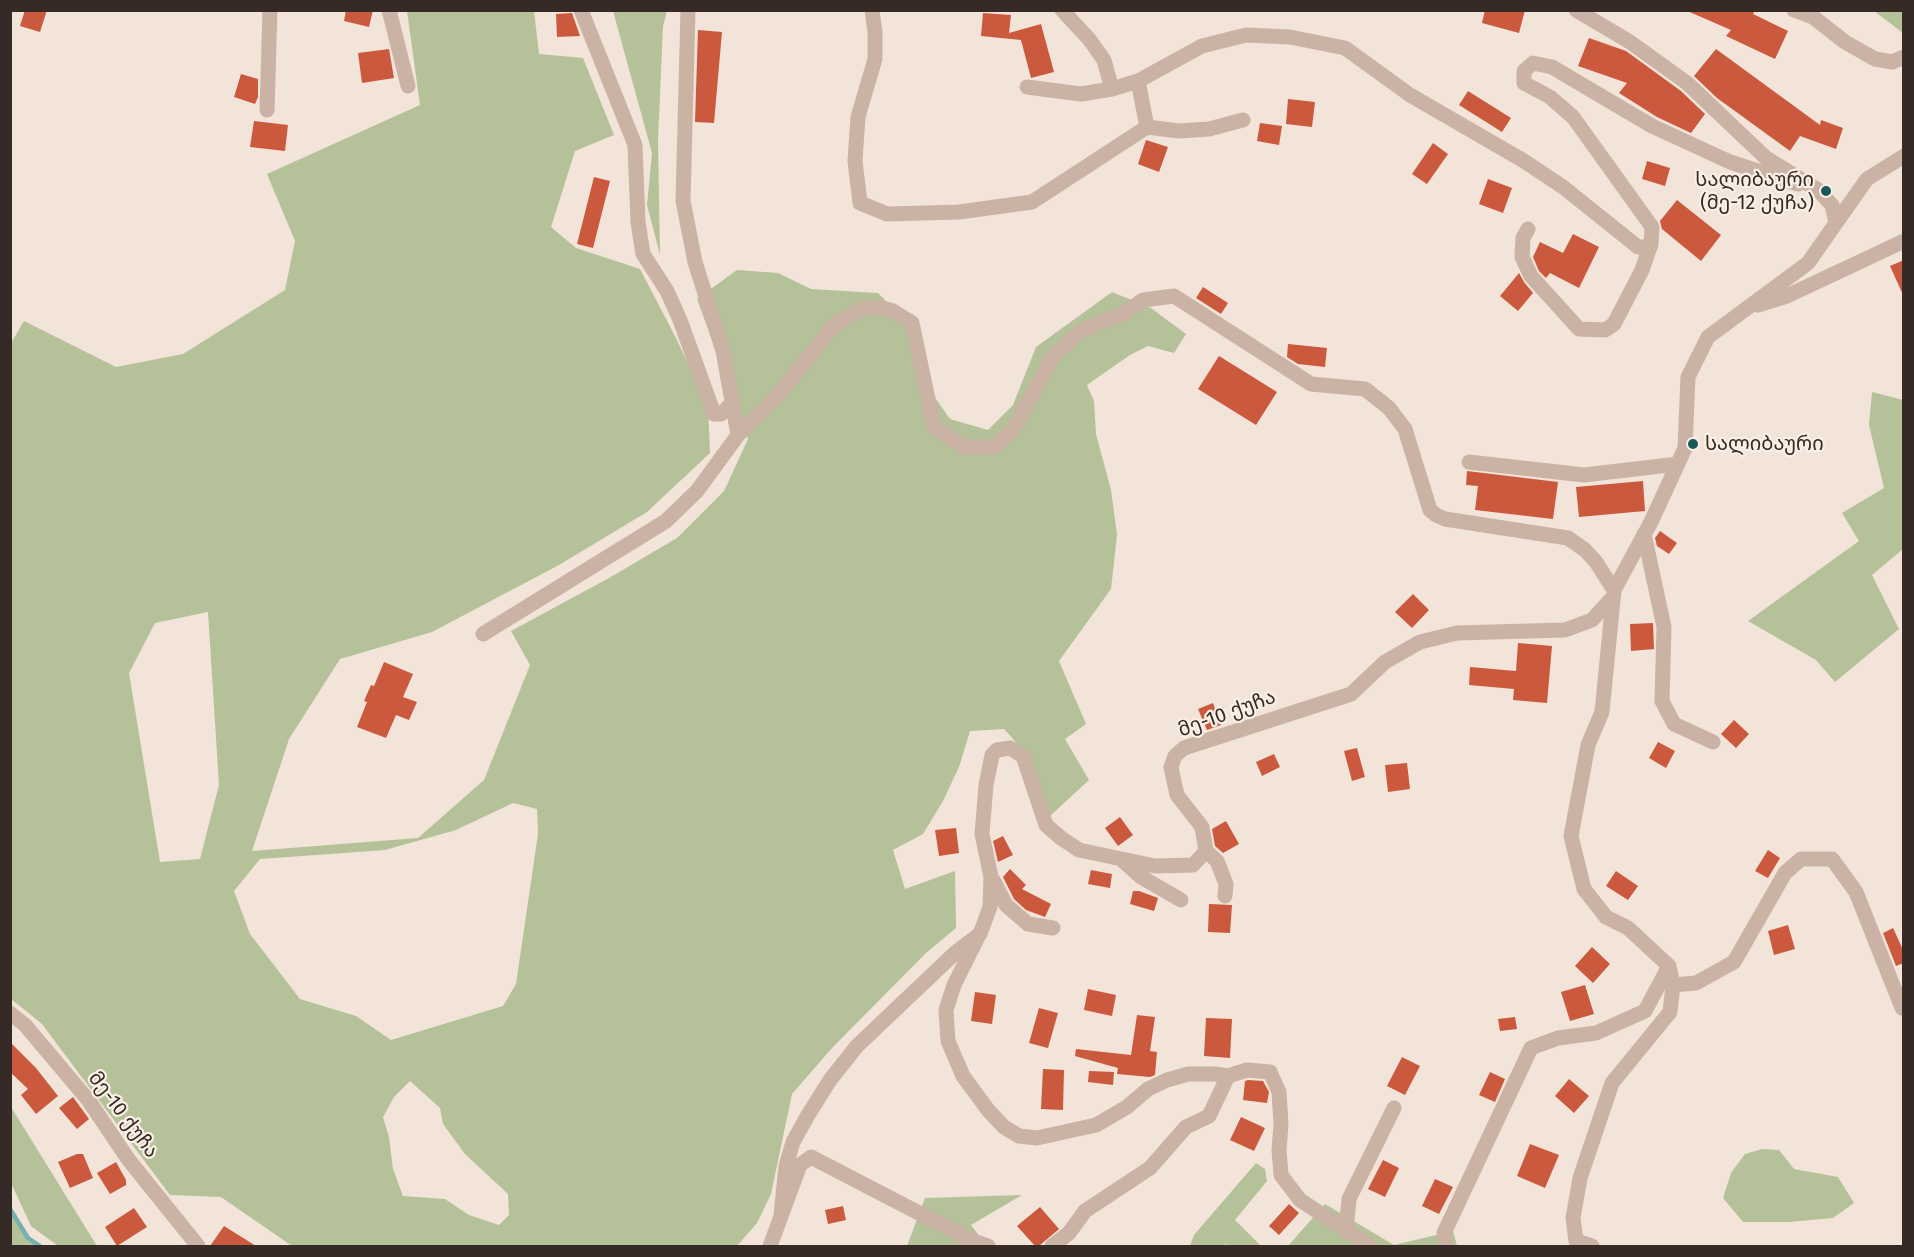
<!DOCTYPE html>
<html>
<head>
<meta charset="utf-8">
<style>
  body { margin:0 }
  #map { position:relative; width:1914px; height:1257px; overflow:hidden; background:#f2e4d8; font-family:"Fira Sans",sans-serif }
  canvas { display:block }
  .frame { position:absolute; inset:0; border:12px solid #352a26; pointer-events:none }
</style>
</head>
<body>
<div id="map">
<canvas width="1914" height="1257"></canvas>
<div class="frame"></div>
</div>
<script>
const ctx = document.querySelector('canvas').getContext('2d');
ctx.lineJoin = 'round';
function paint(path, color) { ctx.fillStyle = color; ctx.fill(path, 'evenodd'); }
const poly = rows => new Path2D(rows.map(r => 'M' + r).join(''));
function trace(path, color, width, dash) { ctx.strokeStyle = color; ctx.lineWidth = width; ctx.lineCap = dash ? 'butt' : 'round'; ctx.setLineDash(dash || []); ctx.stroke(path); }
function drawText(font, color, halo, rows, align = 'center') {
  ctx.font = font + ' "Fira Sans","Noto Sans Georgian",sans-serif'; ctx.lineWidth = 4.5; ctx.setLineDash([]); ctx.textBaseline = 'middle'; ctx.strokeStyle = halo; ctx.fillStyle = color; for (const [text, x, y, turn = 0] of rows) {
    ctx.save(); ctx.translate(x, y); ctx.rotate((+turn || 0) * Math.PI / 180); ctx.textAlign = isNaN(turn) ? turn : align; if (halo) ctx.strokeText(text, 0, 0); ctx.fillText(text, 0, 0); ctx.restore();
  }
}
paint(poly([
  [407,11,534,11,539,54,583,58,614,135,575,151,551,227,576,248,640,269,676,338,708,406,710,453,647,512,559,565,432,632,340,659,289,739,252,851,418,838,484,780,530,665,511,631,609,578,677,538,724,491,748,439,697,299,737,270,778,273,811,289,878,293,915,330,924,382,950,419,988,430,1013,405,1036,347,1112,292,1151,308,1186,334,1174,353,1148,346,1130,355,1087,385,1094,401,1096,434,1111,490,1117,535,1111,589,1059,661,1086,724,1065,739,1089,780,1050,816,1021,748,1004,729,970,731,959,767,943,801,923,834,893,850,905,889,955,871,956,928,926,953,832,1048,792,1094,771,1194,757,1223,737,1246,292,1246,221,1197,170,1195,42,1024,11,999,11,343,24,321,116,367,183,354,285,290,295,241,267,174,420,105],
  [208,612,219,785,200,859,160,862,129,673,155,623],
  [513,803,537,809,538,834,516,984,503,1006,391,1040,356,1016,300,999,250,934,234,891,260,859,385,850,456,830],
  [410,1081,440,1108,443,1124,465,1154,508,1194,509,1215,499,1225,469,1215,445,1199,403,1196,393,1169,389,1137,383,1117,394,1097],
  [613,11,667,11,663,26,658,141,660,255,647,205,652,153],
  [1874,11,1903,11,1903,33],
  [1872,392,1903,400,1903,549,1872,575,1899,629,1835,682,1816,660,1748,621,1859,541,1842,513,1884,488,1869,425],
  [10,1107,11,1107,97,1246,58,1246,31,1226,11,1183],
  [1762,1149,1779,1150,1794,1169,1838,1177,1854,1203,1833,1218,1788,1222,1743,1222,1723,1198,1731,1173,1745,1154],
  [1256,1163,1265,1169,1267,1181,1235,1220,1261,1246,1228,1246,1226,1244,1223,1246,1190,1246,1194,1235],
  [1022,1195,971,1225,987,1246,907,1246,925,1198],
  [1325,1204,1394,1245,1453,1231,1457,1246,1288,1246],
  [10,1210,28,1238,40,1246,11,1246]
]), '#b5c198');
trace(poly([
  [10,1209,28,1238,40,1246]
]), '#76b0af', 4.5);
paint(poly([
  [25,10,47,10,40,32,20,26],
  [346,10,373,10,369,27,344,21],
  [1485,10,1525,10,1519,33,1482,23],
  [1685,10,1755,10,1753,14,1788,31,1775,59,1726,36,1731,30],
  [572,13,580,36,557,37,556,14],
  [983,13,1011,15,1009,33,1041,24,1054,72,1031,78,1021,40,981,36],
  [698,30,722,32,714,123,695,122],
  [1589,38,1626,51,1681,91,1705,114,1691,133,1657,117,1619,93,1627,83,1578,66],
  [389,49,394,78,362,83,358,53],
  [1716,49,1820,125,1821,120,1843,128,1836,149,1800,136,1790,151,1717,98,1694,76],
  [241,74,258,79,258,97,255,104,234,97],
  [1468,91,1511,118,1502,132,1459,105],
  [1288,99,1315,102,1312,127,1286,124],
  [254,121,288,125,285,151,250,147],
  [1260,123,1282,126,1279,145,1257,141],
  [1146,140,1168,147,1159,172,1138,164],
  [1433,143,1448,154,1427,184,1412,174],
  [1647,161,1670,168,1665,186,1642,179],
  [594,177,610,181,593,248,577,244],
  [1488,179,1512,188,1503,213,1479,204],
  [1677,200,1721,235,1701,261,1662,229,1660,221],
  [1573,234,1599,247,1579,288,1550,273,1546,278,1539,271,1533,257,1540,242,1563,253],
  [1904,260,1904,297,1890,266],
  [1519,273,1524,282,1533,293,1518,311,1500,296],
  [1203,287,1228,303,1221,314,1196,298],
  [1288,344,1327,348,1325,367,1298,364,1287,357],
  [1219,356,1277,392,1256,425,1198,389],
  [1467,471,1558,482,1553,519,1475,510,1478,486,1466,485],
  [1643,481,1645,511,1579,517,1576,487],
  [1660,531,1677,543,1669,554,1657,546,1655,538],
  [1413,594,1429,610,1412,628,1395,612],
  [1653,623,1654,649,1631,651,1630,624],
  [1518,643,1552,646,1547,703,1513,700,1514,689,1469,685,1470,667,1516,671],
  [384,662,413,674,403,697,417,702,409,720,396,715,386,738,357,727,367,702,364,701,371,685,374,686],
  [1213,703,1221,725,1207,730,1198,709],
  [1734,720,1749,734,1736,748,1721,734],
  [1658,742,1675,751,1666,768,1649,758],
  [1357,748,1365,777,1352,781,1344,751],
  [1274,754,1280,767,1262,776,1256,762],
  [1407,763,1410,789,1388,792,1385,765],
  [1120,817,1133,835,1118,846,1105,828],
  [1226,821,1239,844,1223,853,1215,846,1212,829],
  [956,828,959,853,939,856,935,830],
  [1003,836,1013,855,998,862,993,841],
  [1768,850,1780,858,1768,878,1755,871],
  [1010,869,1026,885,1022,889,1051,904,1045,917,1026,910,1014,899,1003,877],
  [1091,870,1112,874,1110,888,1088,884],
  [1616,871,1638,886,1628,900,1606,886],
  [1133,891,1139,891,1158,898,1154,911,1130,904],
  [1209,904,1232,905,1230,933,1208,932],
  [1788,925,1795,949,1774,955,1768,931],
  [1893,928,1904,952,1904,963,1896,966,1883,933],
  [1592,947,1610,964,1593,983,1575,966],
  [1585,985,1594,1014,1570,1021,1561,992],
  [1088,989,1116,995,1112,1016,1084,1010],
  [975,992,996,995,992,1024,971,1021],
  [1039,1008,1058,1013,1048,1048,1029,1043],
  [1137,1015,1155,1017,1150,1051,1157,1052,1155,1075,1150,1077,1117,1074,1118,1068,1075,1056,1076,1049,1131,1055],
  [1515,1017,1517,1029,1500,1031,1498,1019],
  [1206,1018,1232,1019,1230,1058,1204,1056],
  [10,1042,36,1068,58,1096,36,1114,21,1095,28,1089,10,1072],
  [1402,1057,1420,1066,1405,1095,1387,1086],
  [1043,1069,1064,1070,1063,1110,1041,1109],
  [1089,1071,1114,1072,1113,1085,1088,1082],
  [1490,1072,1505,1079,1495,1102,1479,1095],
  [1569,1079,1589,1096,1574,1113,1555,1096],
  [1248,1080,1263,1081,1269,1092,1267,1103,1243,1100,1245,1081],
  [73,1097,89,1119,77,1129,59,1108],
  [1241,1117,1265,1128,1254,1151,1230,1140],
  [1530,1144,1559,1155,1545,1188,1517,1176],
  [77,1154,83,1154,93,1178,70,1188,58,1162],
  [1383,1160,1399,1168,1385,1197,1368,1189],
  [116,1162,126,1180,126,1185,110,1194,97,1173],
  [1435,1179,1453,1187,1439,1214,1422,1206],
  [1289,1204,1299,1213,1279,1235,1269,1226],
  [843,1206,846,1220,828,1224,825,1210],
  [1040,1207,1059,1229,1039,1246,1035,1246,1017,1226],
  [134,1208,147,1227,117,1246,105,1227],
  [224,1226,256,1246,210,1246]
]), '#ca593e');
trace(poly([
  [389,10,408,86],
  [581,10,635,145,638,222,643,254,667,291,680,320,714,414,721,414,732,403],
  [872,10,875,32,875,59,858,117,855,161,860,203,887,214,959,212,1032,202,1147,127],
  [1062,10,1089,39,1104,60,1112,89],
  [1576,10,1630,42,1687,83,1766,158,1818,190,1832,205,1836,223,1808,263,1708,337,1688,377,1685,448,1651,522,1614,590,1602,712,1588,745,1571,836,1584,889,1606,917,1628,928,1669,966,1673,985,1670,1012,1612,1083,1580,1178,1573,1218,1576,1241,1592,1246],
  [1794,10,1813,17,1845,42,1875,59,1892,62,1904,57],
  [1138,81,1147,127,1179,131,1209,129,1243,120],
  [1027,87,1081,94,1112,89,1138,81,1202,46,1246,35,1290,37,1345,48,1410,95,1524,161,1563,187,1638,247,1644,247,1651,244,1652,227,1573,117,1550,97,1524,83,1524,71,1533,63,1552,67,1652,126,1730,162,1798,184],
  [267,110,270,10],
  [1836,223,1867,179,1904,156],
  [1528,229,1523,238,1522,257,1531,276,1579,329,1605,330,1614,324,1642,270,1651,244],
  [1758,305,1787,296,1904,241],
  [738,435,780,393,835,324,862,309,876,307,891,310,912,323,934,427,964,447,994,447,1012,431,1054,355,1082,330,1123,314,1143,300,1174,296,1311,384,1365,389,1389,408,1405,429,1430,510,1436,515,1445,519,1568,538,1585,550,1596,562,1614,590],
  [1469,462,1584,475,1678,464],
  [1644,534,1664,627,1662,701,1674,724,1713,742],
  [483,634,666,521,697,491,738,435,723,351,695,262,683,201,688,10],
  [1206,851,1217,861,1226,884,1225,896],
  [1123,861,1141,877,1181,900],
  [993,880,1006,905,1028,924,1053,928],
  [977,939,954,985,946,1010,948,1041,963,1076,988,1110,1004,1127,1019,1136,1037,1138,1096,1125,1127,1107,1148,1089,1167,1080,1188,1074,1215,1074,1228,1076,1247,1070,1270,1072,1279,1092,1281,1124,1279,1150,1281,1175,1300,1200,1370,1246],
  [1673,985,1696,983,1734,962,1785,873,1801,859,1832,859,1856,892,1902,1008],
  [10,1013,25,1025,89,1101,128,1159,198,1246],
  [781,1215,786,1166,793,1142,808,1115,830,1080,857,1046,955,953,980,934,990,907,991,877,982,834,986,785,992,755,997,750,1010,748,1023,756,1046,825,1061,838,1079,850,1155,866,1193,865,1206,851,1202,827,1177,795,1171,767,1175,756,1184,748,1351,694,1385,662,1420,642,1457,633,1565,630,1592,620,1613,597],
  [1346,1231,1349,1199,1394,1108],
  [770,1246,800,1165,811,1157,971,1240,988,1246],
  [1052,1246,1069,1233,1085,1211,1150,1168,1186,1127,1209,1116,1228,1076],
  [1445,1246,1444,1233,1531,1048,1558,1038,1596,1033,1645,1011,1669,966]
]), '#cab3a4', 15);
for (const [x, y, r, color] of [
  [1826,191,6,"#1a5758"],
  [1693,444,6,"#1a5758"]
]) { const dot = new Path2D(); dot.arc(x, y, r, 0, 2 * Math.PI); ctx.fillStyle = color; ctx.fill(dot); trace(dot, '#faefe4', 2); }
drawText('20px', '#352a26', '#faefe4', [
  ["სალიბაური",1814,180],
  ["(მე-12 ქუჩა)",1814,203],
  ["სალიბაური",1705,444,"left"]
], 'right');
drawText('20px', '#352a26', '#faefe4', [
  ["მე-10 ქუჩა",1227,714,-20],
  ["მე-10 ქუჩა",123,1115,53]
]);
</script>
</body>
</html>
